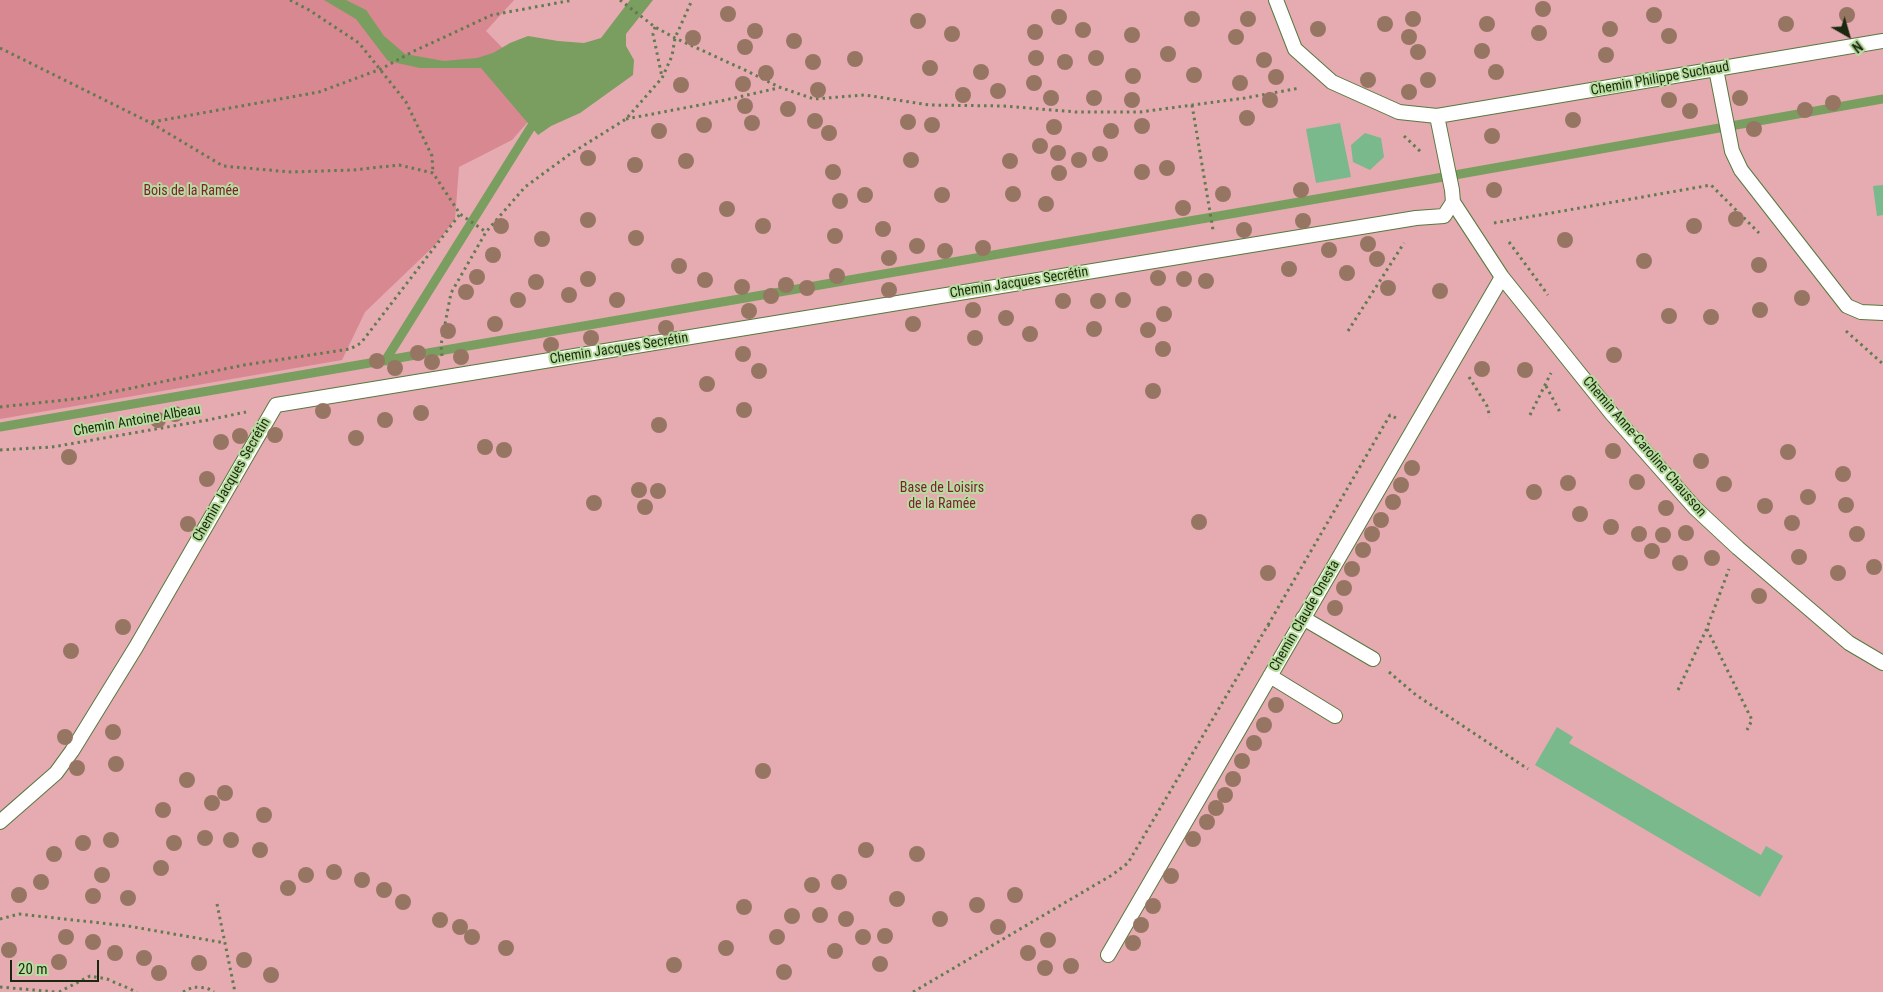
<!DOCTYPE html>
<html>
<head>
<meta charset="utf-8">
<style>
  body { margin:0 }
  #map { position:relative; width:1883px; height:992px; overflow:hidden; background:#b7dd9e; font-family:"Roboto Condensed",sans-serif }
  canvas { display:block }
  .north { position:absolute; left:1823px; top:10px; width:50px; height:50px; -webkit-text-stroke:4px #b7dd9e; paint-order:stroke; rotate:142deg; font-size:14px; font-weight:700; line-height:20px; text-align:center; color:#1a2810 }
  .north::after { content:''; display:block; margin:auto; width:18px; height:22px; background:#1a2810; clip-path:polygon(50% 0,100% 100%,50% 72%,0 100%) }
  .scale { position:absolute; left:10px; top:960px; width:89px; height:22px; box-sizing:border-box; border:2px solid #1a2810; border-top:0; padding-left:6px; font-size:15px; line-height:18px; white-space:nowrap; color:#1a2810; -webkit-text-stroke:4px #b7dd9e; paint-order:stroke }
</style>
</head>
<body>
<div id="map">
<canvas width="1883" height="992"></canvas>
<div class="north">N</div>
<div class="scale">20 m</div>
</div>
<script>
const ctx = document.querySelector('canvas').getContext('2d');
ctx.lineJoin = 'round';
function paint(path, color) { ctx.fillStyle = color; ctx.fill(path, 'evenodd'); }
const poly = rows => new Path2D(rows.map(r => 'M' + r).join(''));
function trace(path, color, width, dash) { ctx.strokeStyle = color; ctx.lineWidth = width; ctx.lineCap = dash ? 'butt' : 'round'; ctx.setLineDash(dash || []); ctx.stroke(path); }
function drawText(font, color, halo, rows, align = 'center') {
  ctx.font = font + ' "Roboto Condensed",sans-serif'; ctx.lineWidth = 4; ctx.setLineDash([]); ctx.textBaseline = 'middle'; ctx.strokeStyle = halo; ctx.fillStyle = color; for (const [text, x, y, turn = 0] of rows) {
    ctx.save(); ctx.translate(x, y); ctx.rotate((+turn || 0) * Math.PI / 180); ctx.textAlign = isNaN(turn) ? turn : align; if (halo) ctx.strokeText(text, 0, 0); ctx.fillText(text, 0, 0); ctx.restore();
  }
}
paint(poly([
  [0,0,1883,0,1883,992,0,992]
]), '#e5abb0');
paint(poly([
  [0,0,514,0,486,31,521,67,541,107,512,140,459,167,455,219,436,244,365,312,342,360,0,419]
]), '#d78890');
paint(poly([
  [324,0,346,0,366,10,384,36,405,54,444,61,477,58,493,53,510,43,528,36,558,41,584,43,601,38,630,0,653,0,626,34,626,46,634,60,633,75,580,113,551,126,538,135,481,68,420,68,388,61,356,19]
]), '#799e5f');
trace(poly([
  [385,361,531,127,539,119],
  [0,427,1432,179,1883,99]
]), '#799e5f', 9);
paint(poly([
  [1340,123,1351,177,1316,183,1306,129],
  [1365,133,1381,138,1384,157,1370,170,1353,162,1351,145],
  [1883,185,1883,215,1877,216,1873,186],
  [1557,727,1573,737,1569,743,1761,855,1766,846,1783,856,1760,897,1535,765]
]), '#79b98c');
const lane = poly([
  [1276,0,1295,49,1332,82,1399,112,1437,116,1883,41],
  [1716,69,1732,151,1741,170,1847,306,1861,312,1883,313],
  [1437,116,1452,190,1453,202,1502,277,1612,414,1695,508,1738,548,1849,643,1883,663],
  [1303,618,1373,659],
  [1270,676,1335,716],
  [0,822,56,773,72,751,136,647,276,405,1416,218,1444,216,1453,202],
  [1108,955,1502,277]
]);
trace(lane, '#57783e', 16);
trace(poly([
  [290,0,309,10,359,43,406,102,432,156,433,173],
  [620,0,655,27,675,38,747,71,779,87,814,99,865,95,929,105,1004,106,1076,112,1140,112,1245,98,1300,88],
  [655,27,653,34,662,77],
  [0,48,151,123,223,166,291,172,353,170,399,165,433,173,460,214,486,232],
  [1192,105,1213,230],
  [626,119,721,101,778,88],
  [152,122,319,92,381,69,412,52,492,15,573,0],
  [1404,136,1421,152],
  [1494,223,1711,185,1759,233],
  [1509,242,1548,295],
  [1348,331,1404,243],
  [1846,331,1883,364],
  [442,356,441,345,451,293,486,232,525,187,570,154,626,119,662,78,672,56,675,38,692,0],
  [1469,377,1487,406,1490,417],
  [1546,386,1561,414],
  [0,407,83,398,244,365,350,349,361,343,460,214],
  [1530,415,1551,373],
  [0,450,52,447,208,420,246,412],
  [1268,625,1390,415,1396,418],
  [1707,629,1752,720,1747,730],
  [1389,672,1416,695,1528,769],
  [1678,690,1707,628,1729,569],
  [217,904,235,992],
  [0,919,19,914,128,926,225,943],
  [0,987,56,992],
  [59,992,90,976,107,979,137,992],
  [183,992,193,987,207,988,214,992],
  [913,992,1112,875,1128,863,1268,625,1273,628]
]), '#617a50', 3, [2.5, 4]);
trace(lane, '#fff', 14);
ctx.fillStyle = '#977563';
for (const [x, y] of [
  [1543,9],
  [728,14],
  [1654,15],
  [1847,15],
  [1059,17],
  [1192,19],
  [1248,19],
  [1413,19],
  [918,21],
  [1385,24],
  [1487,24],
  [1786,24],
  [1318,29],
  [1610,29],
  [1083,30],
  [755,31],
  [1035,32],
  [1539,33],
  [952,34],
  [1132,35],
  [1669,36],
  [1236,37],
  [1409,37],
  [693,38],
  [794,41],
  [745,47],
  [1482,51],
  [1418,52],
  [1168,54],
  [1606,55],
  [1036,58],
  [1096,58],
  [855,59],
  [1264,60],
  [813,62],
  [1065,62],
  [930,68],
  [981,72],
  [1496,72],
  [766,73],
  [1194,75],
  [1133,76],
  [1276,77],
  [1368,80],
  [1428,80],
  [1034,83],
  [1240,83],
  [743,84],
  [681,85],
  [818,90],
  [998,91],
  [1409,92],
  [963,95],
  [1051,98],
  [1094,98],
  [1740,98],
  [1132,100],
  [1270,100],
  [1669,100],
  [1833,103],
  [745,106],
  [788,109],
  [1805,110],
  [1690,111],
  [1247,118],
  [1573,120],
  [815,121],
  [908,122],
  [752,123],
  [704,125],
  [932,125],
  [1142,126],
  [1054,127],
  [1754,129],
  [659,131],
  [1111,131],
  [829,133],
  [1492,136],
  [1040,146],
  [1058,153],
  [1100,154],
  [588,158],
  [911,160],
  [1079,160],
  [686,161],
  [1010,161],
  [635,165],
  [1167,168],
  [833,172],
  [1142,172],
  [1059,173],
  [1301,190],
  [1494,190],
  [1013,194],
  [1223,194],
  [865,195],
  [942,195],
  [840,201],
  [1046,204],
  [1183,208],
  [727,209],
  [1736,219],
  [588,220],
  [1303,221],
  [501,226],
  [763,226],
  [1694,226],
  [883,229],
  [1244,230],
  [835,236],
  [636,238],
  [542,239],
  [1565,240],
  [1368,244],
  [917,246],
  [983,248],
  [1329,250],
  [945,251],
  [493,255],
  [889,258],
  [1377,259],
  [1644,261],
  [1759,265],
  [679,266],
  [1289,269],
  [1347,273],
  [837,276],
  [477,277],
  [1158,278],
  [588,279],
  [1184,279],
  [705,280],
  [1206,281],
  [536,282],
  [786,285],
  [742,287],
  [807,288],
  [1388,288],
  [889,290],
  [1440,291],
  [466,292],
  [569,295],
  [771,296],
  [1802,298],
  [518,300],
  [617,300],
  [1123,300],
  [1063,301],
  [1098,301],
  [973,310],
  [1760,310],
  [749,311],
  [1164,314],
  [1669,316],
  [1711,317],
  [1006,318],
  [495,324],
  [913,324],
  [666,328],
  [1094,329],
  [1148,330],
  [448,331],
  [1030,334],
  [591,338],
  [975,338],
  [551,345],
  [1163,349],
  [418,353],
  [743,354],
  [1614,355],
  [461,357],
  [377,361],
  [432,362],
  [395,368],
  [1482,369],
  [1525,370],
  [759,371],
  [707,384],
  [1153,391],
  [744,410],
  [323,411],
  [421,413],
  [175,414],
  [158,420],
  [385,420],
  [659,425],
  [275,435],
  [240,436],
  [356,438],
  [221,442],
  [485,447],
  [504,450],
  [1613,451],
  [1788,452],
  [69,457],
  [1701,461],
  [1412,468],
  [1843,474],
  [207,479],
  [1637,482],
  [1568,483],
  [1724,484],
  [1401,485],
  [639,490],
  [658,491],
  [1534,492],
  [1808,497],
  [1393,502],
  [594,503],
  [1846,505],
  [1765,506],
  [645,507],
  [1666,508],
  [1580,514],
  [1381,520],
  [1199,522],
  [1792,523],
  [188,524],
  [1611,527],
  [1686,533],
  [1372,534],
  [1639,534],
  [1857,534],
  [1663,535],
  [1363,550],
  [1652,551],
  [1799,557],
  [1712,558],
  [1680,563],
  [1874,567],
  [1352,569],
  [1268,573],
  [1838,573],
  [1344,588],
  [1759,596],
  [1335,608],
  [123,627],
  [71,651],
  [1276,705],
  [1264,725],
  [113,732],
  [65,737],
  [1254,743],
  [1242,761],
  [116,764],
  [77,768],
  [763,771],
  [1233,779],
  [187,780],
  [225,793],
  [1225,795],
  [212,803],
  [1216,808],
  [163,810],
  [264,815],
  [1207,822],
  [205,838],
  [1193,839],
  [111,840],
  [231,840],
  [83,843],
  [174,843],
  [260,850],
  [866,850],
  [54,854],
  [917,854],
  [161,868],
  [334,872],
  [102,875],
  [306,875],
  [1171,876],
  [362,880],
  [41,882],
  [839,882],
  [812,885],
  [288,888],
  [384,890],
  [19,895],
  [1015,895],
  [93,896],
  [128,898],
  [897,899],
  [403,902],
  [977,905],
  [1153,906],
  [744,907],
  [820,915],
  [792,916],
  [846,919],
  [940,919],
  [440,920],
  [1141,925],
  [460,927],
  [998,927],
  [885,936],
  [66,937],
  [472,937],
  [777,937],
  [863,937],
  [1048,940],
  [93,942],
  [1133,943],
  [506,948],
  [726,948],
  [9,950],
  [835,951],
  [115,953],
  [1028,953],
  [144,958],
  [244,960],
  [59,962],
  [199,963],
  [880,964],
  [674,965],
  [1071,966],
  [1045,968],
  [784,972],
  [159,973],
  [271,975]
]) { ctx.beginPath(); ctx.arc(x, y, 8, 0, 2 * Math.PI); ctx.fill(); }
drawText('14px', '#1a2810', '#b7dd9e', [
  ["Chemin Philippe Suchaud",1660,79,-10],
  ["Chemin Jacques Secrétin",1019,283,-9],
  ["Chemin Jacques Secrétin",619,349,-9],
  ["Chemin Antoine Albeau",137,421,-10],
  ["Chemin Anne-Caroline Chausson",1644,447,49],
  ["Chemin Jacques Secrétin",232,480,-60],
  ["Chemin Claude Onesta",1305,616,-60]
]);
drawText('14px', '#7d2033', '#b7dd9e', [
  ["Bois de la Ramée",191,191],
  ["Base de Loisirs",942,488],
  ["de la Ramée",942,504]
]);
</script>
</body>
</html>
